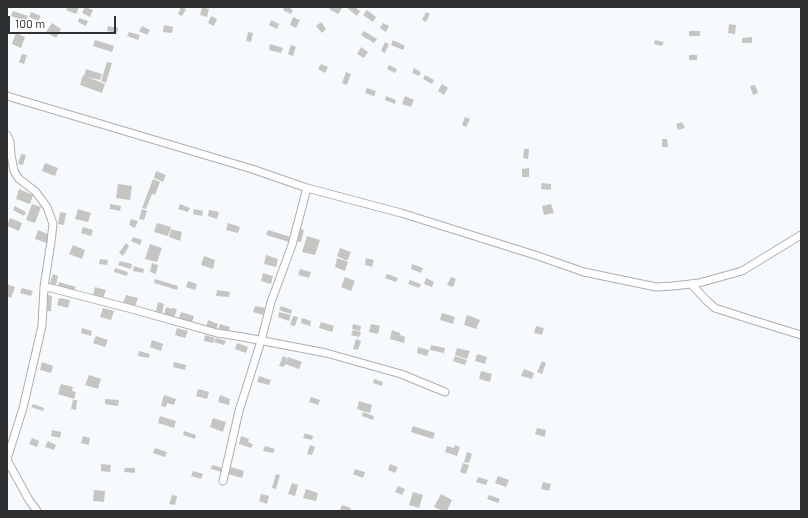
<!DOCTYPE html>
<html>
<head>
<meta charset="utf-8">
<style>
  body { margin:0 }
  #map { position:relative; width:808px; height:518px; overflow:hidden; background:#f7fafd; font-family:Barlow,sans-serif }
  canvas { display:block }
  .frame { position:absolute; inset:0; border:8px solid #2f3031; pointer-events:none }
  .scale { position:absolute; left:8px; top:16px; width:108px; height:18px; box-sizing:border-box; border:2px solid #2f3031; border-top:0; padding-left:5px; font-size:12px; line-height:14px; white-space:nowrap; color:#2f3031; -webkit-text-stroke:3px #fff; paint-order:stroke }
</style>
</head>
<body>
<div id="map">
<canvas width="808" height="518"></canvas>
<div class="frame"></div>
<div class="scale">100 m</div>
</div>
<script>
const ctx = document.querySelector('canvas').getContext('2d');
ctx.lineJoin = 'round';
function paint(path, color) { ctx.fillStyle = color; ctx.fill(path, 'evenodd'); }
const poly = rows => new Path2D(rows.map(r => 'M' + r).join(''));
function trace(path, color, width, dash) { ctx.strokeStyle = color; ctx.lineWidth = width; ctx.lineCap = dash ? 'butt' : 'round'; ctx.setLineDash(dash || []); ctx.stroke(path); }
paint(poly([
  [68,7,79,7,76,14,66,10],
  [85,7,93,10,90,17,82,13],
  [181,7,186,9,182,16,178,14],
  [202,7,209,9,207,17,200,15],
  [284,7,288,7,293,10,291,14,283,10],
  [331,7,339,7,342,8,338,14,329,9],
  [348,7,355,7,360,11,357,16,347,8],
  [367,10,376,17,373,22,363,15],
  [13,11,28,16,26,21,11,16],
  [31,12,41,16,38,21,29,17],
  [426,12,430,14,426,22,422,20],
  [211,16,217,19,214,26,208,23],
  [293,17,300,20,296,28,290,25],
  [79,18,88,21,86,26,78,22],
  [271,20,279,24,277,29,269,25],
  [321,22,326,29,322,33,316,26],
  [52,23,61,29,56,38,46,32],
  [383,23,389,26,386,32,380,28],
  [729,24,736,25,735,34,728,33],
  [164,25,173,27,172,33,163,32],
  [108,26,118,28,117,33,107,31],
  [142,26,150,30,147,35,139,31],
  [364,31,377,39,374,43,361,35],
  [689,31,700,31,700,36,689,36],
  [129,32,140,35,138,40,127,36],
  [248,32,253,33,251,42,246,41],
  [16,33,25,37,21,48,12,44],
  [752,37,752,43,742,43,742,38],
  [95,40,114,46,112,52,93,46],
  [393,40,405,46,403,50,391,45],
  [655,40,664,42,662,46,654,44],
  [385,42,389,44,385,53,381,51],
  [270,44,283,48,281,53,269,50],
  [291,45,296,47,293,56,288,54],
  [361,47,368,52,364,58,357,54],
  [22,54,27,55,24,64,19,62],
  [689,55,697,55,697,60,689,60],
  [107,62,112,63,106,83,101,81],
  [321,64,328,67,325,73,318,69],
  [389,65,397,69,395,73,387,69],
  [414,68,421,72,419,76,412,73],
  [86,69,102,74,100,80,87,77,105,84,102,93,80,85,83,75,84,76],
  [346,72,351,74,347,85,342,83],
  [425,75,434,80,432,84,423,79],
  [442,84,448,88,444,95,438,91],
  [755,85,758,93,753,95,750,86],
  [367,88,376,91,374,96,365,93],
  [386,96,396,100,395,104,385,100],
  [405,96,414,100,411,107,402,104],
  [465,117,470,119,466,127,462,125],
  [682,122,685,128,678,130,676,124],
  [662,139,667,139,668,147,662,147],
  [524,149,529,149,528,159,523,158],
  [21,154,26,155,23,165,18,164],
  [45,163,58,168,55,176,42,171],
  [529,168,529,177,522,177,522,169],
  [156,171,166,175,163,182,154,178],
  [153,179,160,182,155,195,152,194,146,209,142,208],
  [542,183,551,184,551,190,541,189],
  [118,184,132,186,130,200,116,198],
  [19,189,33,195,30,204,16,199],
  [32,204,41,207,35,223,26,220],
  [110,204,121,206,120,211,110,209],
  [180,204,190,208,188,212,178,209],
  [551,204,554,213,544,215,542,206],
  [15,206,26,212,24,216,13,210],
  [78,209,91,213,88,222,75,219],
  [142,209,147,211,144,220,139,219],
  [194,209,203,211,202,216,193,214],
  [209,210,219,212,217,219,208,216],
  [60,212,66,213,64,225,58,224],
  [10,218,22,223,19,231,7,226],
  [131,219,138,221,135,228,129,225],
  [157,223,171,227,168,236,154,232],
  [228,223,240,227,238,233,226,230],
  [83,227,93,230,91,236,81,233],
  [171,229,182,232,180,241,169,237],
  [300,229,304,230,301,242,296,241],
  [38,230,50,235,47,243,35,239],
  [268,230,291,237,289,242,266,235],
  [307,236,320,240,315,255,302,252],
  [133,237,142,240,140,245,131,241],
  [126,243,129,246,123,256,119,253],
  [150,244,162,248,157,262,145,259],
  [73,245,85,250,82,259,69,254],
  [340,248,351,252,347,261,337,256],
  [266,255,278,259,276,267,264,264],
  [204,256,215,260,213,269,201,265],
  [337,258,348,262,345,271,335,267],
  [366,258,374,260,372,267,365,265],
  [100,259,108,260,107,265,99,264],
  [120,261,132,264,131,269,118,265],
  [152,263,158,265,156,274,150,272],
  [412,264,423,268,421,273,411,269],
  [134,266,144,269,143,273,133,271],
  [115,268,128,272,127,276,114,272],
  [300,269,311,272,309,278,298,275],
  [263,273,273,276,271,284,261,281],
  [53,274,58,276,56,285,50,283],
  [387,274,398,278,396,282,385,278],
  [345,277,355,281,351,291,341,287],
  [451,277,456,279,453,287,447,285],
  [426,278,434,282,432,287,424,284],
  [155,279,178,286,177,290,154,283],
  [410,280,421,284,419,288,408,284],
  [188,281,197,284,195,290,186,287],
  [59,282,76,287,74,291,58,286],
  [7,284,15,287,11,298,7,296,8,292,7,292],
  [95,287,106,290,103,298,93,295],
  [22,288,33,291,31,296,20,293],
  [217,290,230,292,229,297,216,296],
  [48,295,52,296,51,311,47,311],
  [126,295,138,298,135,306,123,303],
  [59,298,70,300,68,308,57,305],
  [158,302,164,304,162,313,156,311],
  [255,306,265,308,263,315,253,312],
  [281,306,292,310,291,314,279,310],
  [166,307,172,309,172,308,177,309,174,318,164,315],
  [103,308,114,311,111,320,100,317],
  [181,312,194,316,192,322,179,318],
  [279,312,291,315,289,321,278,317],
  [442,313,455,317,453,324,440,320],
  [467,315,480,320,476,329,464,325],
  [293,316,298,317,295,326,290,325],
  [302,318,311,321,310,326,301,323],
  [208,320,218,324,216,330,206,327],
  [321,322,334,326,332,332,319,328],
  [220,324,230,327,228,332,218,330],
  [353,324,361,326,360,331,352,329],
  [371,324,380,326,378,334,369,332],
  [536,326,544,328,542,335,534,333],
  [82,328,92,331,91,336,81,333],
  [177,328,188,331,185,338,175,335],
  [353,330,361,332,359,337,351,335],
  [392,330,400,333,400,335,405,337,404,343,390,339],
  [205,335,215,338,213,343,204,341],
  [96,336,108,340,105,347,93,343],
  [216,338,226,341,224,345,214,342],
  [356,339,361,341,358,350,353,349],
  [152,340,163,344,161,351,150,347],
  [237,343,248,347,246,353,235,349],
  [431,345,445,348,444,353,430,350],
  [418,347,429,350,427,356,417,353],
  [457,348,470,351,467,359,455,355],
  [139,351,150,354,149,358,138,356],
  [477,354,487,357,485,364,475,361],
  [283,356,287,358,284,367,279,366],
  [455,356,467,360,465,365,453,361],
  [288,357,302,362,299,369,285,364],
  [542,361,546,363,542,374,537,372],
  [42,362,53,366,51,373,40,370],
  [174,362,186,365,185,370,173,367],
  [524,369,534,373,532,379,521,376],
  [481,371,492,374,490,382,479,379],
  [89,375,101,379,98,389,85,385],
  [259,376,271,380,269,385,257,382],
  [374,379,383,382,382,386,373,383],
  [61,384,73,387,72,391,76,392,74,399,58,394],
  [198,389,209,392,207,399,196,396],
  [164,395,176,399,174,405,167,403,166,407,161,406],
  [220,395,230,399,229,405,218,402],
  [311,397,320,400,318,405,309,402],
  [105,399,119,400,118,406,105,404],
  [73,400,77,400,76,410,71,409],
  [359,401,372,405,370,413,357,409],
  [33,404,44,408,43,411,31,407],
  [363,412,374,416,373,420,362,416],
  [160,416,176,421,174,428,158,423],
  [213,418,226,422,223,432,210,427],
  [413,426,435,433,433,439,411,432],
  [537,428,546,430,545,437,535,434],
  [52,430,61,432,60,438,51,436],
  [184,431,196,435,195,439,183,435],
  [305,433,313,436,312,440,303,438],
  [83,436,90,438,89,445,81,443],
  [241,436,249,439,248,442,253,444,251,448,239,444],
  [32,438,39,441,37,447,29,444],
  [48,441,56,445,54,450,45,447],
  [310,445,315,447,312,455,307,454],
  [455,445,460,447,457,456,445,452,447,446,454,448],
  [265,446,275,449,273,453,263,451],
  [155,448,167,452,165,457,153,453],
  [467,452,472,454,469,463,464,462],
  [463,463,469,465,466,474,460,472],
  [101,464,111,465,110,472,101,471],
  [390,464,398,467,395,473,388,470],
  [212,465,223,468,222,472,211,469],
  [231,467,244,471,242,478,228,474],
  [125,468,135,468,135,473,124,472],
  [355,469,365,472,363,478,353,474],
  [193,471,203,474,201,479,191,476],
  [276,474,280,475,276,489,272,488],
  [498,476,509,480,506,487,495,483],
  [478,477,488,480,486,485,476,482],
  [543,482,551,484,549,491,541,489],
  [292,483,298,485,295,496,288,494],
  [398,486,405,489,402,495,395,492],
  [306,489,318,493,316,501,303,498],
  [94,490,105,491,104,502,93,501],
  [413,492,423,495,419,508,409,505],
  [261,494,269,496,267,504,259,501],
  [441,494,452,500,447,511,443,511,434,507],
  [172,495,177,496,175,505,169,504],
  [489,495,500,499,498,503,487,499],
  [342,505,351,508,350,511,343,511,340,510]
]), '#c5c6c2');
const minor = poly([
  [7,96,252,169,307,188,401,213,535,255,584,272,656,287,673,286,699,283,742,271,801,235],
  [7,135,10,142,11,155,14,171,19,179,35,191,47,207,53,224,51,242,44,287,51,288,132,309,217,333,243,337,326,353,401,374,445,392],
  [691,284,707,301,715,308,749,319,801,335],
  [7,459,23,408,42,326,44,287],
  [7,460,29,500,37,511],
  [223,481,239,411,261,341,271,302,292,245,307,188]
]);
trace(minor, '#acafb1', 9);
trace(minor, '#fff', 7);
</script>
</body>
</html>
